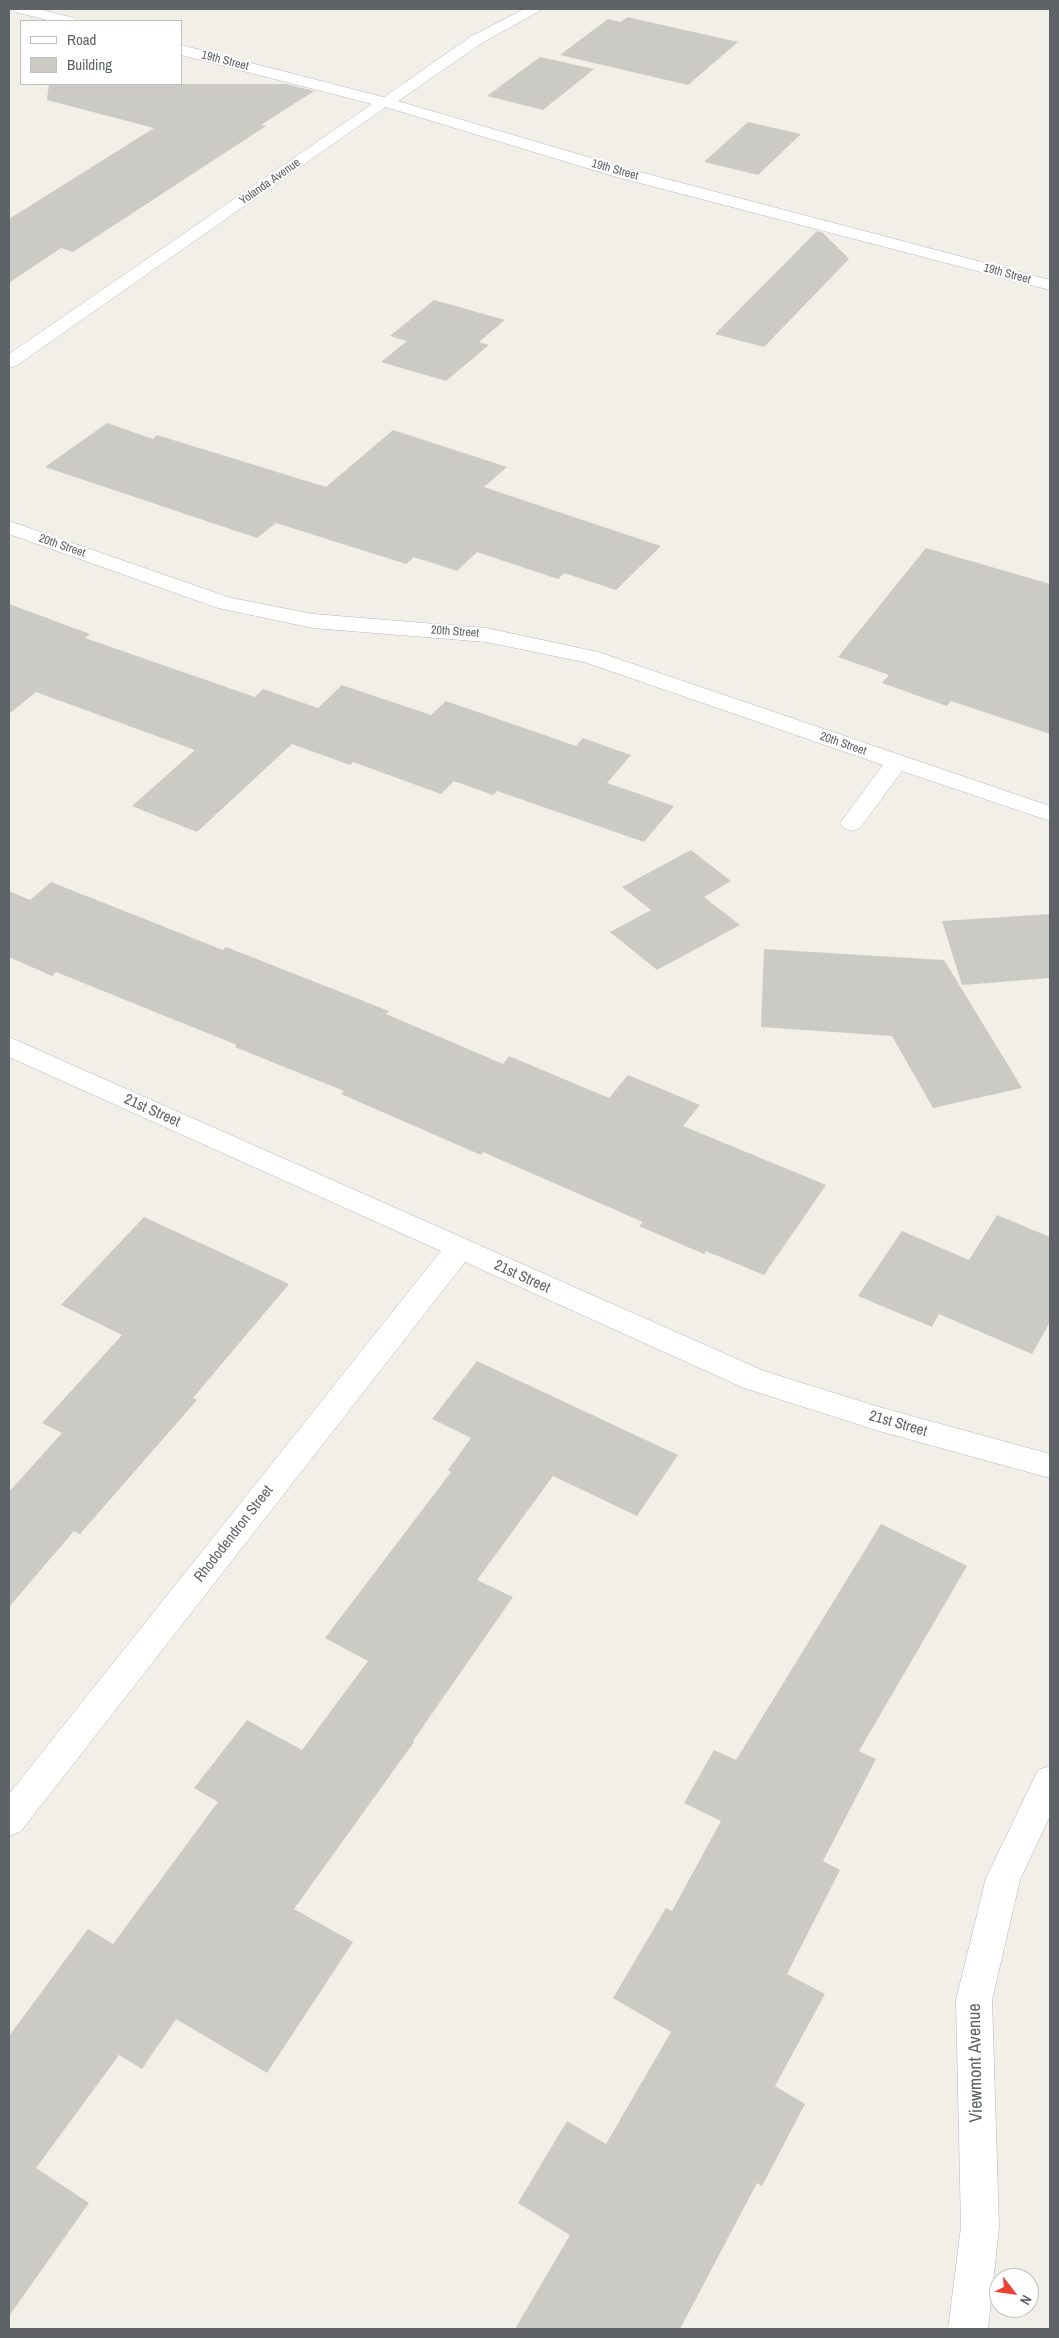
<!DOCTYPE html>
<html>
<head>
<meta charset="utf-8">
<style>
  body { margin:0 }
  #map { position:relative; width:1059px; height:2338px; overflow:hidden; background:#f1efe8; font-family:"Archivo Narrow",sans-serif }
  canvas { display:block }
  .frame { position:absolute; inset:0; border:10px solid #5f6368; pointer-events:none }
  .legend { position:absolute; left:20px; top:20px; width:162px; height:65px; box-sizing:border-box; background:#fff; border:1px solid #bfc1c3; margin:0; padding:6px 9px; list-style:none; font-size:15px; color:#5f6368 }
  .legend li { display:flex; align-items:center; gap:10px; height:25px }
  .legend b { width:25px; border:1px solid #bfc1c3 }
  .north { position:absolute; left:989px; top:2268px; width:50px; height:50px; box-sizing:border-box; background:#fff; border:1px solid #bfc1c3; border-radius:50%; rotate:120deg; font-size:14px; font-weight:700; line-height:20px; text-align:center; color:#5f6368 }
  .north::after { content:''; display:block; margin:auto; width:18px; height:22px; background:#ea4335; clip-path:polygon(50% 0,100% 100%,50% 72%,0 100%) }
</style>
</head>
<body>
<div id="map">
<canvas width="1059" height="2338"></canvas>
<div class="frame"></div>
<ul class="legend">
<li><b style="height:6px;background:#fff"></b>Road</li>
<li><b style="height:14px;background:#cccac5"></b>Building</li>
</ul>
<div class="north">N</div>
</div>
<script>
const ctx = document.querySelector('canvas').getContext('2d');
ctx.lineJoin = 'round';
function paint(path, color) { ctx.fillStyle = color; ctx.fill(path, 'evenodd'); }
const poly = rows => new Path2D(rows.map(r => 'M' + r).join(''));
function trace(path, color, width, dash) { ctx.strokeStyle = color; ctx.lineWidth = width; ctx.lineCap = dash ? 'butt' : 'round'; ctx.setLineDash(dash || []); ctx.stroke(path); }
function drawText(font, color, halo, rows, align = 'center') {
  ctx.font = font + ' "Archivo Narrow",sans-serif'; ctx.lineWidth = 4; ctx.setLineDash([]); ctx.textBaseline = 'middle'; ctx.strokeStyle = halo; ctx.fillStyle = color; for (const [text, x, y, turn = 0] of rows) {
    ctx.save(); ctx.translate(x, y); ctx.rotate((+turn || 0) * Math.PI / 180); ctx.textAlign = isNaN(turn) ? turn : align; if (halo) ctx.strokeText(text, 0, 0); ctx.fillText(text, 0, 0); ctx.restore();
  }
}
paint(poly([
  [627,17,738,42,688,85,560,55,608,19,621,22],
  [540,57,594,69,543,110,487,96],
  [49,84,286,84,314,91,261,125,266,126,73,252,61,248,9,283,9,219,154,128,47,100],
  [748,122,801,134,758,175,704,162],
  [817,231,823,233,849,259,764,347,715,334],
  [434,300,505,320,479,342,489,345,446,381,381,362,407,341,390,336],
  [107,423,153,439,157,435,326,487,393,430,507,467,484,487,661,546,616,590,564,573,558,579,477,552,457,571,414,557,406,564,276,523,257,538,45,467],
  [926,548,1050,584,1050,734,951,701,947,706,882,683,889,675,838,657],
  [9,604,90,634,85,638,255,697,263,689,318,708,342,685,431,715,446,701,576,746,583,738,631,755,607,783,674,806,644,842,497,791,493,795,454,781,441,794,353,762,350,765,292,744,197,832,132,806,195,750,36,692,9,714],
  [691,850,731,881,704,897,740,925,657,970,610,932,651,910,622,887],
  [51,882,223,950,226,947,389,1011,386,1014,503,1064,509,1056,609,1098,628,1075,700,1105,683,1126,826,1185,764,1275,706,1251,704,1254,639,1226,643,1222,483,1152,481,1155,341,1094,344,1091,235,1047,237,1045,56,972,52,976,9,957,9,891,30,900],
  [1050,914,1050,978,962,985,942,921],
  [764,949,944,960,1022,1088,933,1108,892,1036,761,1027],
  [997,1215,1050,1237,1050,1322,1032,1354,939,1314,932,1327,858,1296,902,1231,969,1260],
  [144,1217,289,1284,193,1398,197,1400,80,1534,74,1531,9,1607,9,1492,62,1433,42,1423,122,1335,61,1305],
  [477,1361,678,1455,637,1516,553,1476,477,1580,513,1597,413,1741,414,1742,294,1909,353,1942,267,2073,176,2019,142,2069,119,2055,36,2168,89,2203,9,2316,9,2036,88,1929,113,1944,218,1802,194,1788,247,1720,302,1750,368,1661,325,1638,451,1472,448,1470,471,1438,432,1419],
  [881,1524,967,1566,859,1751,876,1759,823,1861,840,1870,787,1974,825,1994,775,2086,805,2104,762,2186,757,2183,680,2329,515,2329,570,2235,518,2203,567,2121,606,2144,671,2032,613,1998,666,1908,672,1911,721,1821,684,1803,714,1750,736,1760]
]), '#cccac5');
const street = poly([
  [524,9,543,9,482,43,398,101,625,168,1050,280,1050,290,613,176,379,105,377,102,470,37,524,9],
  [9,521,231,598,313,614,486,628,598,652,1050,806,1050,821,902,771,860,828,852,831,844,828,840,823,883,765,584,662,486,642,313,628,218,608,9,534,9,521],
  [9,1037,764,1371,879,1407,1050,1454,1050,1478,879,1431,744,1388,465,1262,21,1831,9,1836,9,1794,441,1251,9,1057,9,1037],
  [1050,1766,1050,1816,1020,1880,992,2000,999,2227,988,2329,948,2329,961,2227,956,2000,986,1878,1038,1770,1050,1766]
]);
const secondary = poly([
  [12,9,38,9,74,18,77,21,51,21,15,12,12,9],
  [181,45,391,99,393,102,16,366,9,368,9,354,372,104,181,55,181,45]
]);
trace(street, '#b5b8bc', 1);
trace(secondary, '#b6babf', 1);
paint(street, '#fff');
paint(secondary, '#fff');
drawText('12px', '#5f6368', '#fff', [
  ["19th Street",225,61,14],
  ["19th Street",615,170,16],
  ["Yolanda Avenue",270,182,-35],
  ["19th Street",1007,274,15],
  ["20th Street",62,546,19],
  ["20th Street",455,632,4],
  ["20th Street",843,744,19]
]);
drawText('15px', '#5f6368', '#fff', [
  ["21st Street",152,1111,24],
  ["21st Street",522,1277,24],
  ["21st Street",898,1424,16],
  ["Rhododendron Street",234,1534,-52]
]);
drawText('18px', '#5f6368', '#fff', [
  ["Viewmont Avenue",976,2063,-91]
]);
</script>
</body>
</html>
